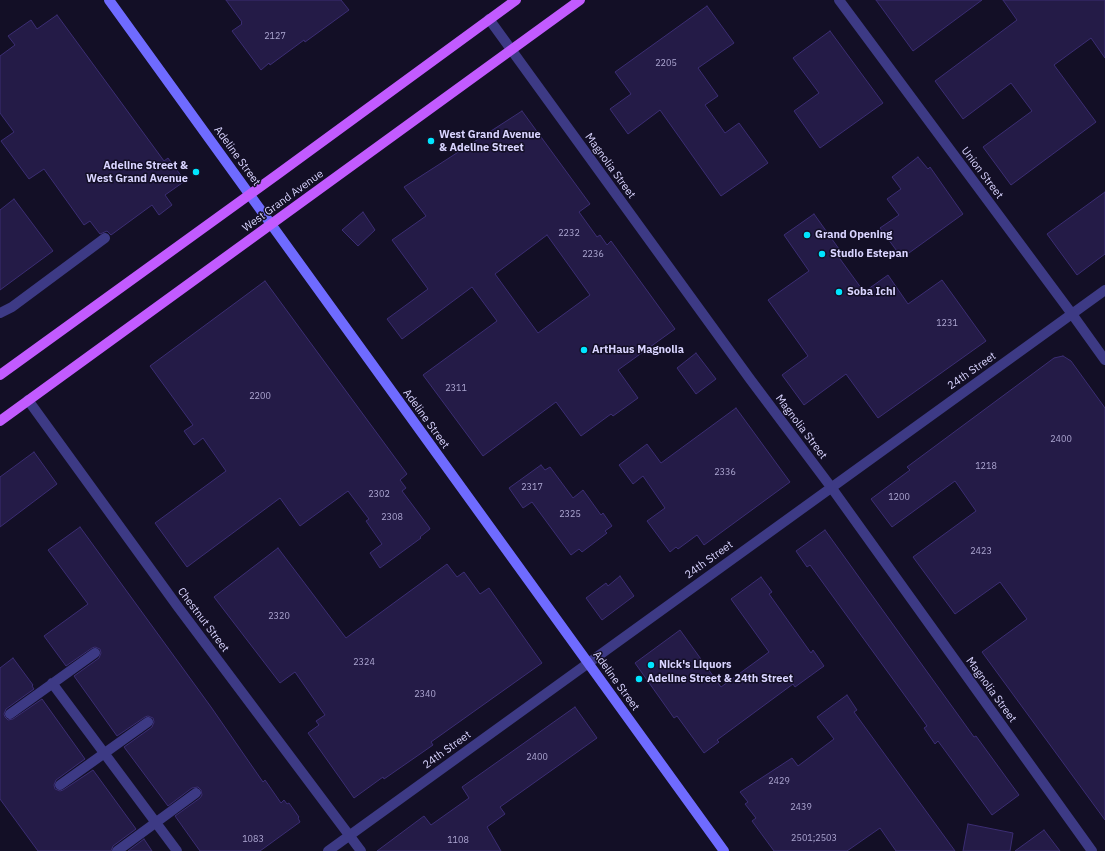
<!DOCTYPE html>
<html>
<head>
<meta charset="utf-8">
<style>
  body { margin:0 }
  canvas { display:block; background:#130f26 }
</style>
</head>
<body>
<canvas width="1105" height="851"></canvas>
<script>
const ctx = document.querySelector('canvas').getContext('2d');
ctx.lineJoin = 'round';
function paint(path, color) { ctx.fillStyle = color; ctx.fill(path, 'evenodd'); }
const poly = rows => new Path2D(rows.map(r => 'M' + r).join(''));
function trace(path, color, width, dash) { ctx.strokeStyle = color; ctx.lineWidth = width; ctx.lineCap = dash ? 'butt' : 'round'; ctx.setLineDash(dash || []); ctx.stroke(path); }
function drawText(font, color, halo, rows, align = 'center') {
  ctx.font = font + ' "IBM Plex Sans",sans-serif'; ctx.lineWidth = 3; ctx.setLineDash([]); ctx.textBaseline = 'middle'; ctx.strokeStyle = halo; ctx.fillStyle = color; for (const [text, x, y, turn = 0] of rows) {
    ctx.save(); ctx.translate(x, y); ctx.rotate((+turn || 0) * Math.PI / 180); ctx.textAlign = isNaN(turn) ? turn : align; if (halo) ctx.strokeText(text, 0, 0); ctx.fillText(text, 0, 0); ctx.restore();
  }
}
const building = poly([
  [226,0,341,0,349,10,305,42,304,40,270,65,269,63,261,70,232,31,242,24,241,23,242,22,226,0],
  [876,0,982,0,913,51,876,0],
  [1003,0,1105,0,1105,58,1091,38,1054,65,1096,122,1011,185,983,147,1032,111,1011,83,963,119,935,81,1017,20,1003,0],
  [707,6,734,43,698,68,718,96,705,105,725,133,739,123,768,163,721,196,660,110,628,134,610,109,631,94,615,72,707,6],
  [57,15,164,161,168,158,185,181,165,195,172,205,159,215,152,205,111,235,107,231,100,234,90,221,84,225,44,169,29,179,1,141,14,132,0,113,0,56,15,45,8,36,31,20,37,29,57,15],
  [830,31,883,103,820,148,794,111,819,93,793,58,830,31],
  [522,111,590,204,579,212,597,237,600,235,607,245,611,241,675,329,618,370,638,398,613,416,611,414,581,436,556,402,483,456,423,375,497,321,472,287,402,339,387,319,428,289,392,240,426,216,404,187,522,111],
  [547,235,590,295,538,333,495,274,547,235],
  [918,157,928,169,930,167,963,214,902,258,880,228,899,215,887,199,901,189,892,177,918,157],
  [1105,192,1105,254,1077,275,1047,234,1105,192],
  [14,199,53,251,0,290,0,210,14,199],
  [363,212,375,230,358,246,342,230,363,212],
  [814,214,839,249,835,252,864,292,888,275,908,304,942,280,986,341,878,418,846,374,804,405,782,375,808,356,768,300,809,271,784,235,814,214],
  [265,281,407,474,400,480,406,488,402,491,429,527,430,529,420,537,421,538,380,568,370,553,382,544,366,521,369,519,348,491,300,526,280,498,187,567,155,523,226,471,203,438,194,445,184,431,193,425,150,366,265,281],
  [696,353,716,379,696,394,677,368,696,353],
  [1063,356,1071,361,1105,408,1105,820,982,652,1027,619,1000,582,955,614,913,557,976,511,955,481,892,527,871,499,910,470,907,467,1054,358,1063,356],
  [736,408,790,482,704,545,697,535,678,549,676,547,670,552,647,521,665,508,643,476,633,484,619,465,647,444,661,463,736,408],
  [34,452,57,484,0,527,0,477,34,452],
  [541,465,545,470,550,467,573,498,583,490,601,515,603,513,612,526,605,531,607,533,582,552,579,549,571,555,532,502,523,508,509,488,541,465],
  [80,527,211,707,263,782,265,780,281,803,284,800,287,804,289,803,299,817,298,818,300,822,260,851,200,851,175,816,200,798,202,795,201,790,198,787,192,788,168,806,124,747,152,727,154,722,153,718,148,716,145,717,117,736,74,676,99,658,101,653,100,649,95,647,92,648,66,666,44,636,88,604,48,550,80,527],
  [825,530,974,737,976,736,1019,795,992,815,938,741,935,744,924,728,927,726,810,565,807,567,796,551,825,530],
  [278,548,346,638,447,564,457,577,464,572,480,594,489,588,542,663,431,742,433,745,384,779,383,777,354,798,308,733,319,725,316,721,325,715,295,672,280,683,214,597,278,548],
  [620,576,634,596,602,620,586,598,606,583,608,586,620,576],
  [761,577,772,592,769,594,811,653,813,650,824,666,795,687,793,684,717,740,719,742,704,753,677,716,674,718,635,663,680,630,721,687,769,652,731,599,761,577],
  [13,658,33,685,32,686,34,689,6,709,4,714,5,717,8,720,13,719,42,699,85,759,56,780,54,785,55,789,60,791,63,790,93,770,136,829,113,846,111,851,38,851,0,799,0,668,13,658],
  [847,695,857,710,854,712,955,851,896,851,880,828,847,851,774,851,752,821,756,818,745,804,748,802,740,792,792,758,798,766,834,739,817,717,847,695],
  [575,707,597,738,500,807,505,814,487,827,501,851,377,851,424,816,431,825,469,798,462,787,575,707],
  [968,824,1013,833,1010,851,963,851,968,824],
  [1044,830,1060,851,1015,851,1044,830],
  [144,839,152,851,128,851,144,839]
]);
paint(building, '#241b47');
trace(building, '#3b2d73', 1);
trace(poly([
  [0,313,12,307,105,238],
  [52,683,177,851],
  [10,714,95,653],
  [60,785,148,722],
  [117,851,196,793]
]), '#3d3a85', 10);
trace(poly([
  [839,0,1072,314,1105,360],
  [489,19,750,379,831,487,1092,851],
  [28,400,178,607,361,851],
  [328,851,1105,290]
]), '#3d3a85', 10);
trace(poly([
  [109,0,724,851]
]), '#6f6bff', 10);
trace(poly([
  [0,375,278,174,516,0],
  [0,421,580,0]
]), '#c25bff', 10);
for (const [x, y, r, color] of [
  [431,141,4,"#00e5ff"],
  [196,172,4,"#00e5ff"],
  [807,235,4,"#00e5ff"],
  [822,254,4,"#00e5ff"],
  [839,292,4,"#00e5ff"],
  [584,350,4,"#00e5ff"],
  [651,665,4,"#00e5ff"],
  [639,679,4,"#00e5ff"]
]) { const dot = new Path2D(); dot.arc(x, y, r, 0, 2 * Math.PI); ctx.fillStyle = color; ctx.fill(dot); trace(dot, '#130f26', 1.5); }
drawText('9px', '#aca6d1', null, [
  ["2127",275,36],
  ["2205",666,63],
  ["2232",569,233],
  ["2236",593,254],
  ["1231",947,323],
  ["2311",456,388],
  ["2200",260,396],
  ["2400",1061,439],
  ["1218",986,466],
  ["2336",725,472],
  ["2317",532,487],
  ["2302",379,494],
  ["1200",899,497],
  ["2325",570,514],
  ["2308",392,517],
  ["2423",981,551],
  ["2320",279,616],
  ["2324",364,662],
  ["2340",425,694],
  ["2400",537,757],
  ["2429",779,781],
  ["2439",801,807],
  ["2501;2503",814,838],
  ["1083",253,839],
  ["1108",458,840]
]);
drawText('bold 11px', '#d9d4ff', '#130f26', [
  ["West Grand Avenue",439,135],
  ["& Adeline Street",439,148],
  ["Adeline Street &",188,166,"right"],
  ["West Grand Avenue",188,179,"right"],
  ["Grand Opening",815,235],
  ["Studio Estepan",830,254],
  ["Soba Ichi",847,292],
  ["ArtHaus Magnolia",592,350],
  ["Nick's Liquors",659,665],
  ["Adeline Street & 24th Street",647,679]
], 'left');
drawText('11px', '#d9d4ff', '#130f26', [
  ["Adeline Street",237,156,54],
  ["Magnolia Street",610,166,54],
  ["Union Street",982,173,53],
  ["West Grand Avenue",283,201,-36],
  ["24th Street",972,371,-35],
  ["Adeline Street",426,419,54],
  ["Magnolia Street",801,427,53],
  ["24th Street",709,560,-36],
  ["Chestnut Street",203,620,53],
  ["Adeline Street",616,681,54],
  ["Magnolia Street",991,690,54],
  ["24th Street",447,750,-36]
]);
</script>
</body>
</html>
